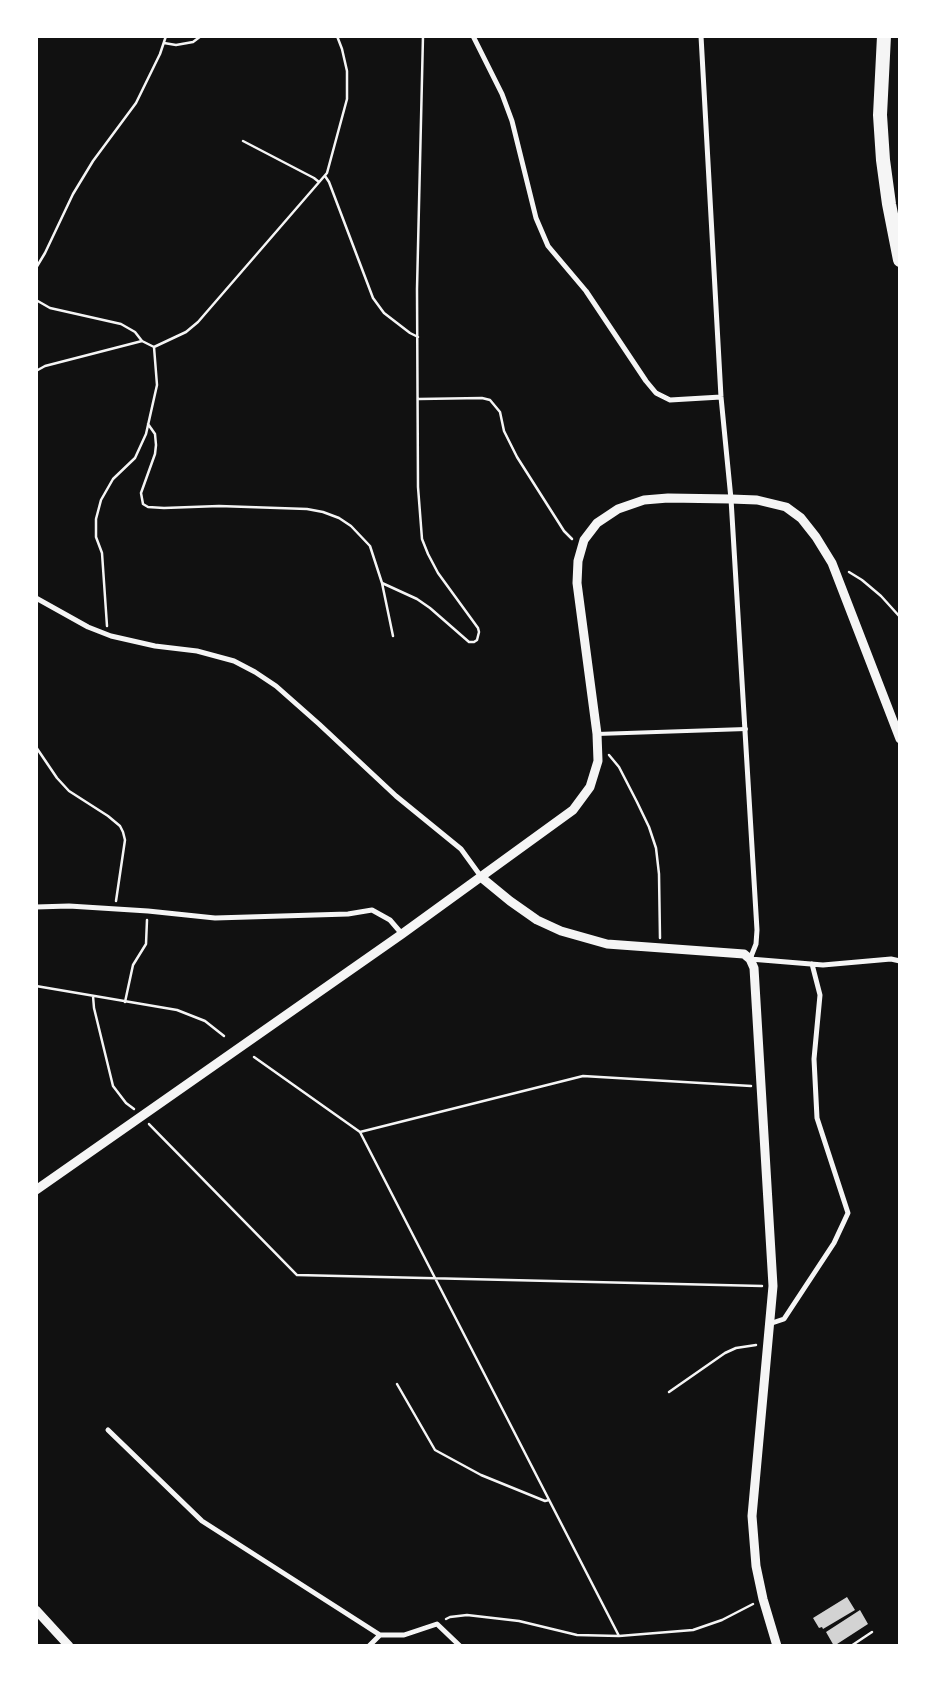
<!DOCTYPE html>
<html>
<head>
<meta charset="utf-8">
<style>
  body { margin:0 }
  #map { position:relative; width:936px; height:1682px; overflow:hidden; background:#111; font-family:Overpass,sans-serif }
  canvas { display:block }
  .frame { position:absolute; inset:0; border:38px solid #fff; pointer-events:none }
</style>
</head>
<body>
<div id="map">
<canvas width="936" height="1682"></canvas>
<div class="frame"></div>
</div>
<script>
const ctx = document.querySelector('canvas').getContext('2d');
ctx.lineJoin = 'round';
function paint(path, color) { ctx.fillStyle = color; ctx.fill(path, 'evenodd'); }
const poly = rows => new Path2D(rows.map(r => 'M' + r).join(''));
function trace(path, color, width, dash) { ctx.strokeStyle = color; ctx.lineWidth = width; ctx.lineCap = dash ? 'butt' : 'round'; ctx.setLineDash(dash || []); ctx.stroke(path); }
paint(poly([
  [847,1597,855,1610,823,1629,822,1627,819,1628,813,1618],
  [860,1610,868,1624,834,1646,826,1632]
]), '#d3d3d3');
trace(poly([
  [164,43,176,45,193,42,201,36],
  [243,141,314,178,319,182],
  [325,176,329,182,373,298,384,313,410,333,418,337],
  [36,268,45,253,73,194,93,161,136,103,160,54,166,36],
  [36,300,50,308,121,324,135,332,142,341,154,347,157,385,146,434,135,458,113,479,101,500,96,519,96,537,102,553,107,626],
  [154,347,186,332,198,322,327,173,347,99,347,71,342,49,337,36],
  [36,371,45,366,142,341],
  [419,399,482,398,490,400,500,412,504,431,517,457,564,531,572,539],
  [148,424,155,434,156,445,155,454,141,493,143,504,148,507,164,508,219,506,307,509,323,512,339,518,351,526,370,546,382,583,393,636],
  [849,572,862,580,881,596,900,617],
  [382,583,417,599,430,608,469,642,474,642,477,640,479,632,478,628,438,573,428,554,422,539,418,487,417,289,423,36],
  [36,747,57,778,69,791,108,816,120,826,123,832,125,840,116,901],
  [609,755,619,767,637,802,649,827,656,848,659,874,660,938],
  [36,986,177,1010,205,1021,224,1036],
  [93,996,94,1008,113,1086,126,1103,134,1109],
  [125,1002,133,965,146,944,147,920],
  [254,1057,360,1132,619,1636],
  [149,1124,297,1275,762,1286],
  [360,1132,583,1076,751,1086],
  [397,1384,435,1450,481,1475,545,1501,549,1500],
  [669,1392,725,1353,736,1348,756,1345],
  [446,1619,450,1617,467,1615,519,1621,577,1635,619,1636,693,1630,722,1620,753,1604],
  [851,1646,872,1632]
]), '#f5f5f5', 2.5);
trace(poly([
  [597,734,746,729]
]), '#f5f5f5', 4);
trace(poly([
  [473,36,502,94,512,121,536,218,548,246,586,291,646,381,656,393,670,400,721,397],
  [701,36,721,397,731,499,757,930,756,944,750,959,823,965,891,959,900,961],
  [36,598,88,627,111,636,155,646,197,651,234,661,255,672,276,686,319,724,396,796,461,849,482,878],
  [36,907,69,906,148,911,215,918,348,914,372,910,390,920,402,934],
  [769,1324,784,1319,834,1243,848,1213,817,1118,814,1059,820,995,812,964],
  [108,1430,202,1521,380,1635,404,1635,437,1624,460,1646],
  [369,1646,380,1635]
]), '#f5f5f5', 5);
trace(poly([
  [482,878,510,901,537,920,561,931,607,944,744,954,750,959,754,968,773,1286,752,1516,756,1566,763,1599,777,1646],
  [36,1190,402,934,573,810,590,787,598,761,597,734,577,583,578,561,584,540,597,523,618,509,644,500,668,498,731,499,757,500,786,507,801,518,816,537,832,563,900,739],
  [36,1610,69,1646]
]), '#f5f5f5', 9);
trace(poly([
  [884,36,880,115,883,160,889,204,900,260]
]), '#f5f5f5', 14);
</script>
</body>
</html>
